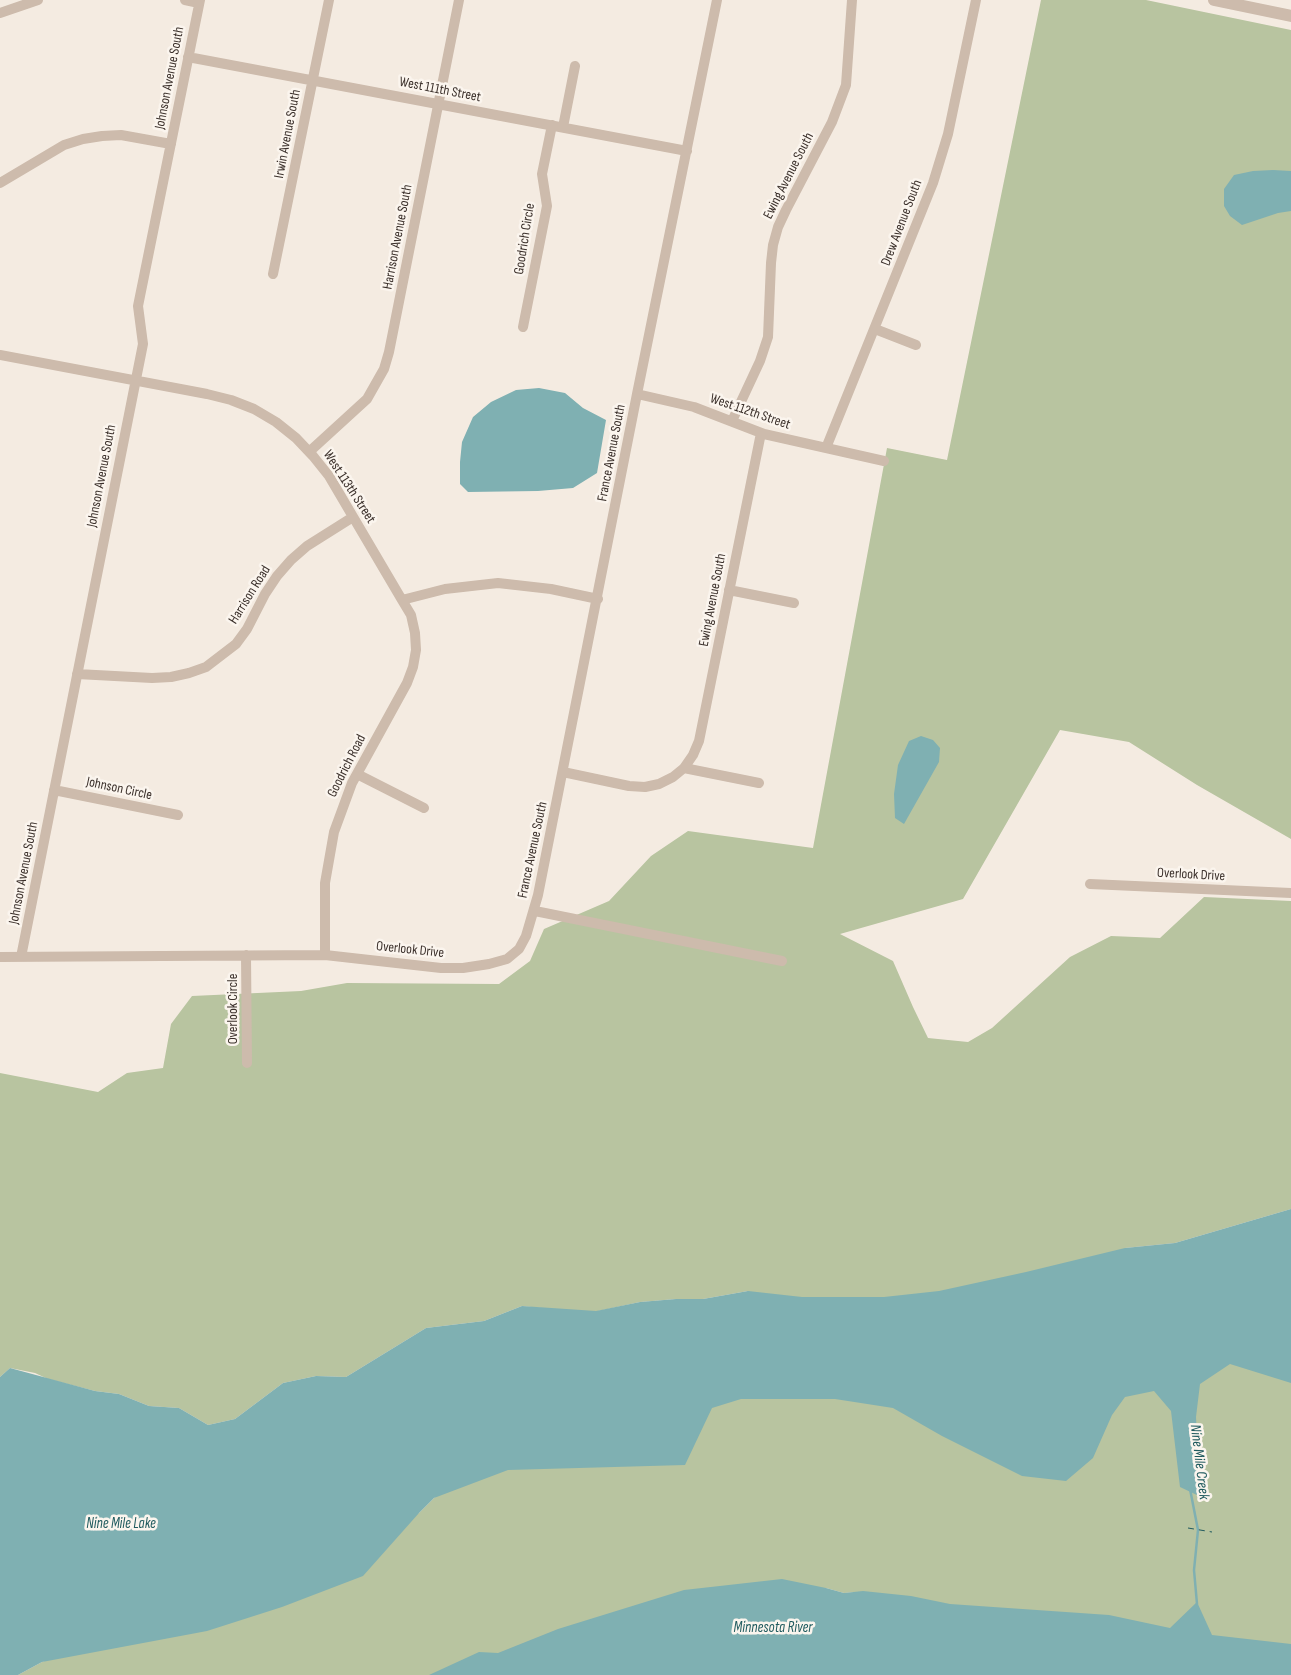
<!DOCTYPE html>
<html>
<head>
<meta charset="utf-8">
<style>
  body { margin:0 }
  canvas { display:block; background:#f4ebe1 }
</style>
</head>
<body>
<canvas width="1291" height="1675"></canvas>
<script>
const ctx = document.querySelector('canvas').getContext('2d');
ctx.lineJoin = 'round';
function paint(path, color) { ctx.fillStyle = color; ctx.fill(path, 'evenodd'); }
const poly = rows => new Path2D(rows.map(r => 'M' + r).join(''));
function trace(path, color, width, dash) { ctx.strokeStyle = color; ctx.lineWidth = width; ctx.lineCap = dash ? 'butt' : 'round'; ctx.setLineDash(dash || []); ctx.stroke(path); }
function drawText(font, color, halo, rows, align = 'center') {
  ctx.font = font + ' "Sofia Sans Condensed",sans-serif'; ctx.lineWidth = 5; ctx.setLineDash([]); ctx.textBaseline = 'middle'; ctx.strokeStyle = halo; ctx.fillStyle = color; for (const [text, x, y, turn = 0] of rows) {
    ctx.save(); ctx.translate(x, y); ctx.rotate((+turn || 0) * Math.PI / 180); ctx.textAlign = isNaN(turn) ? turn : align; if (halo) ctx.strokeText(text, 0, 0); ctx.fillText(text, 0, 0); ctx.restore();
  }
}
paint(poly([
  [1041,0,1146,0,1291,30,1291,839,1197,785,1129,742,1060,730,963,899,840,934,893,961,913,1007,928,1038,968,1042,992,1028,1070,957,1111,936,1160,938,1204,897,1291,901,1291,1209,1175,1243,1125,1248,1291,1309,1291,1675,856,1592,844,1593,826,1588,473,1675,18,1675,42,1662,419,1513,434,1498,748,1291,703,1299,676,1299,640,1302,589,1313,522,1306,484,1321,426,1328,346,1377,316,1376,283,1383,235,1419,208,1425,179,1408,149,1406,119,1394,95,1391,48,1379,35,1373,10,1368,0,1377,0,1073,98,1092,127,1073,163,1068,171,1024,192,996,301,991,347,983,499,984,530,961,544,929,609,901,651,856,688,831,813,848,887,448,947,460]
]), '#b8c4a0');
paint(poly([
  [1273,170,1291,171,1291,211,1278,213,1242,225,1230,216,1224,206,1224,189,1234,175,1253,171],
  [539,388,565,393,583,408,606,420,597,473,573,488,538,491,468,492,460,484,460,462,462,442,473,417,491,402,516,390],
  [921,736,933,740,940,748,939,762,904,824,895,818,894,794,898,765,909,741],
  [1291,1209,1291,1383,1230,1364,1200,1384,1196,1417,1198,1456,1204,1485,1199,1496,1180,1487,1171,1411,1154,1391,1125,1397,1112,1415,1093,1458,1066,1481,1022,1476,942,1436,893,1408,835,1399,741,1399,712,1408,685,1465,508,1470,434,1498,419,1513,363,1576,282,1607,207,1631,42,1662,18,1675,0,1675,0,1377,10,1368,95,1391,119,1394,149,1406,179,1408,208,1425,235,1419,283,1383,316,1376,346,1377,426,1328,484,1321,522,1306,596,1311,640,1302,676,1299,703,1299,748,1291,802,1297,884,1297,939,1291,1026,1272,1125,1248,1175,1243],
  [782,1579,826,1588,844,1593,863,1591,911,1596,950,1604,1109,1615,1170,1628,1197,1602,1212,1635,1291,1644,1291,1675,429,1675,479,1652,498,1653,558,1629,684,1590]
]), '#7fb0b2');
trace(poly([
  [1190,1489,1198,1530,1194,1570,1197,1604]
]), '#7fb0b2', 2.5);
trace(poly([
  [1188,1528,1212,1532]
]), '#1f5a5e', 1, [6, 5]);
trace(poly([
  [185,0,199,3],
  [0,13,38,0],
  [188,57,687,151],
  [563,127,575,66],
  [0,183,64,145,83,139,102,136,121,135,171,144],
  [273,274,329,0],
  [523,327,547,206,542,174,552,125],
  [875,329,916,345],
  [0,355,207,394,231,400,254,409,276,422,296,438,313,456,329,476,402,600,445,589,498,583,551,589,598,599],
  [637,394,694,407,764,434,884,461],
  [732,421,760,361,768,337,771,263,773,245,778,227,786,210,832,122,846,85,852,0],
  [826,448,933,183,948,134,976,0],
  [309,452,367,399,384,369,389,352,459,0],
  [729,590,794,603],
  [77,674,152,678,171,677,189,673,206,667,236,644,247,629,265,594,277,576,291,560,307,546,353,517],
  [684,768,759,783],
  [563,772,629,786,645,787,659,784,673,777,684,768,693,755,699,741,761,433],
  [357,774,424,808],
  [54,790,178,815],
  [1090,884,1291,893],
  [535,911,782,961],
  [246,955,247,1063],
  [325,955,325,883,334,832,352,783,407,683,413,667,416,650,415,633,411,615,402,600],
  [0,957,325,955,441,968,463,968,489,964,507,959,519,949,526,936,538,895,637,394,717,0],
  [21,957,143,344,138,306,200,0]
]), '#cdbbac', 10);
trace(poly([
  [1214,0,1291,16]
]), '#cdbbac', 12);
drawText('14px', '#3b302b', '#fbf5ee', [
  ["Johnson Avenue South",170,78,-79],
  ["West 111th Street",440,90,11],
  ["Irwin Avenue South",288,134,-79],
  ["Ewing Avenue South",789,176,-63],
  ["Drew Avenue South",902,223,-69],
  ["Harrison Avenue South",398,237,-79],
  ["Goodrich Circle",525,239,-81],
  ["West 112th Street",750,412,19],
  ["France Avenue South",612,453,-79],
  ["Johnson Avenue South",102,476,-79],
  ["West 113th Street",349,487,57],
  ["Harrison Road",250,595,-58],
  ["Ewing Avenue South",713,600,-79],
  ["Goodrich Road",347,766,-63],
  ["Johnson Circle",119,789,12],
  ["France Avenue South",533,850,-78],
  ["Johnson Avenue South",24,873,-79],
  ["Overlook Drive",1191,875,3],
  ["Overlook Drive",410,950,6],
  ["Overlook Circle",233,1009,-90]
]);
drawText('italic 15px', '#1f5a5e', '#fbf5ee', [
  ["Nine Mile Creek",1199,1462,83],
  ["Nine Mile Lake",121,1524],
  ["Minnesota River",773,1628]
]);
</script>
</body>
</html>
